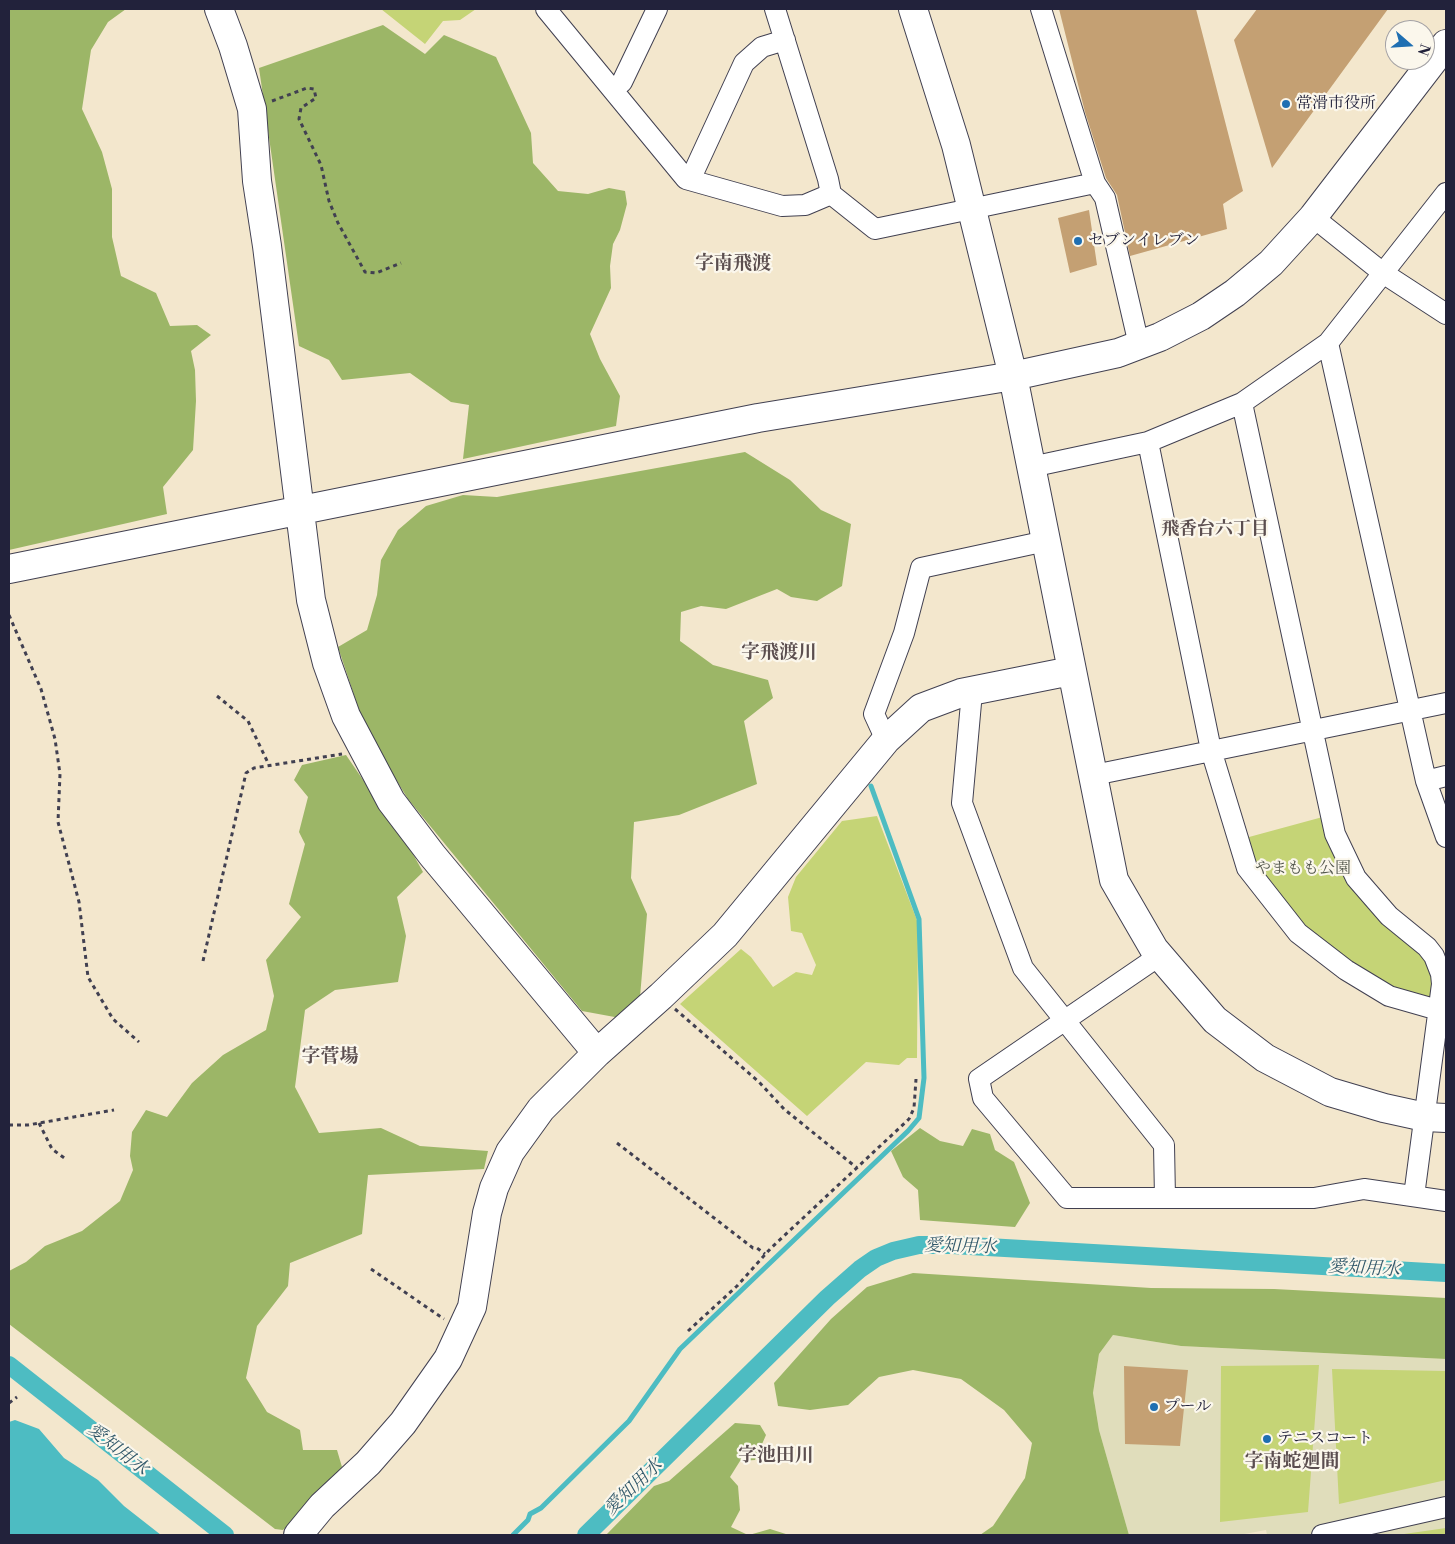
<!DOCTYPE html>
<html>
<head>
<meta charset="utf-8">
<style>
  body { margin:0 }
  #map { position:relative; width:1455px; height:1544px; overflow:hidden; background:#f3e7cd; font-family:"Libre Bodoni",serif }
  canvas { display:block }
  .frame { position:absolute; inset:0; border:10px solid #22223b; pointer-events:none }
  .north { position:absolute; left:1385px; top:20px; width:50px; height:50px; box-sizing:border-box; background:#fbf7ec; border:1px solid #a4a2a5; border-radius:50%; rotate:109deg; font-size:14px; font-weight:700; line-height:20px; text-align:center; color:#22223b }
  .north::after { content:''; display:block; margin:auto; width:18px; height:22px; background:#1f6fb2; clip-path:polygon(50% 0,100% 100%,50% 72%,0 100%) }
</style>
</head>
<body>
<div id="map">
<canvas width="1455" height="1544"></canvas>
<div class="frame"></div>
<div class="north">N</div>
</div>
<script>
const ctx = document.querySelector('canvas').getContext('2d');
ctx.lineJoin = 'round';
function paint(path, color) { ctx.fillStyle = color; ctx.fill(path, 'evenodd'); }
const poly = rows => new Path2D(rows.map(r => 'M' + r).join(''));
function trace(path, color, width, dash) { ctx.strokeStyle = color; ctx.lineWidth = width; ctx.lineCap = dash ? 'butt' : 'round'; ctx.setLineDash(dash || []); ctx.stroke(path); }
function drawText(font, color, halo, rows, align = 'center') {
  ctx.font = font + ' "Libre Bodoni","Noto Serif JP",serif'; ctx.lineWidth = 4.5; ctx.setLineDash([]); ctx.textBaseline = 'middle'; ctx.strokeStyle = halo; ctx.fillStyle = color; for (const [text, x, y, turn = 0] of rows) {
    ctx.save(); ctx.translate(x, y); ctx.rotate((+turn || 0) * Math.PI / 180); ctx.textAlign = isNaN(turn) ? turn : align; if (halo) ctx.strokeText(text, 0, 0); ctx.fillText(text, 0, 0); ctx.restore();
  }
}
paint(poly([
  [1113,1335,1181,1346,1446,1359,1446,1535,1267,1535,1266,1530,1239,1535,1129,1535,1099,1430,1093,1393,1099,1354]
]), '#e0ddbb');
paint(poly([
  [381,9,476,9,460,20,443,21,425,44],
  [1330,815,1346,860,1427,947,1438,1010,1389,996,1298,933,1238,840],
  [877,816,918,923,917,1058,907,1058,899,1065,866,1062,807,1116,680,1004,741,949,751,957,773,987,796,972,812,975,816,965,802,933,791,931,788,897,796,877,842,821],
  [1319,1365,1308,1512,1220,1522,1221,1366],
  [1332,1369,1446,1371,1446,1480,1339,1504],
  [1446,1528,1446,1535,1397,1535]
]), '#c5d476');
paint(poly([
  [9,9,126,9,108,22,91,50,82,109,102,152,112,189,112,237,121,276,156,293,170,326,197,325,211,335,191,351,195,370,196,401,193,450,163,487,167,514,9,550],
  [383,25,425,54,444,35,496,57,531,133,533,163,558,191,588,194,609,188,625,191,627,204,620,230,613,244,610,266,611,288,590,334,600,359,620,396,616,426,463,459,469,405,451,402,410,373,342,380,329,360,299,346,259,68],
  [745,452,790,480,821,510,851,524,842,586,817,601,791,597,777,589,726,609,701,606,681,612,680,641,713,665,768,680,773,698,744,721,757,784,679,815,634,822,631,878,647,914,640,997,620,1018,582,1011,408,799,366,731,338,647,367,630,377,595,381,560,398,530,426,506,463,495,497,497],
  [346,755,409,847,423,872,397,897,406,936,398,982,335,990,305,1010,295,1087,319,1133,381,1128,420,1146,488,1151,484,1169,368,1175,362,1234,290,1263,288,1286,257,1326,246,1378,267,1412,300,1430,303,1450,337,1450,342,1467,283,1530,275,1529,9,1324,9,1271,26,1262,45,1246,82,1231,120,1201,133,1170,130,1156,132,1132,146,1110,167,1117,192,1083,223,1055,266,1030,274,996,266,960,301,917,289,904,305,844,299,832,308,797,294,780,302,765],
  [920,1128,940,1141,963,1146,972,1129,990,1134,995,1150,1014,1162,1030,1203,1015,1227,920,1220,918,1190,903,1177,891,1151],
  [913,1273,1151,1288,1274,1289,1446,1298,1446,1359,1181,1346,1113,1335,1099,1354,1093,1393,1099,1430,1129,1535,980,1535,993,1526,1025,1478,1032,1443,1004,1410,961,1379,913,1370,879,1377,848,1405,810,1410,778,1406,774,1383,831,1319,867,1287],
  [735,1423,760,1425,766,1435,755,1460,740,1461,730,1477,738,1486,740,1510,731,1527,748,1535,606,1535,654,1486,669,1481],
  [770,1529,789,1535,749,1535]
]), '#9cb667');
paint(poly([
  [15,1420,39,1429,64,1458,98,1480,124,1506,161,1535,9,1535,9,1422]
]), '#4dbcc2');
trace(poly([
  [513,1535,528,1520,530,1514,541,1508,629,1421,680,1349,908,1131,919,1118,924,1078,919,919,871,786]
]), '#4dbcc2', 5);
trace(poly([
  [9,1365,225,1535],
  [586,1535,827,1298,860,1269,876,1258,893,1251,919,1245,952,1245,1446,1273]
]), '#4dbcc2', 18);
paint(poly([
  [1059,9,1196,9,1243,191,1223,204,1227,229,1130,256,1117,195,1106,178,1085,112],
  [1257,9,1388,9,1272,168,1234,40],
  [1089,210,1097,265,1070,273,1058,218],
  [1124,1366,1188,1370,1180,1446,1125,1444]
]), '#c4a073');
const street = poly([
  [546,9,686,179,782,206,805,205,831,194,875,229,1095,183,1041,9],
  [775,9,828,179,831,194],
  [613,90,622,82,657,9],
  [690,180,744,63,762,47,785,40],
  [1095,183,1105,198,1139,345],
  [1313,217,1383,273,1446,314],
  [1328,343,1426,781,1446,837],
  [1242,403,1335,834,1356,878,1389,916,1427,947,1434,956,1441,974,1442,984,1414,1196],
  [1148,442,1211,750,1247,868,1298,933,1346,970,1389,996,1438,1010,1446,1010],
  [1031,467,1148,442,1242,403,1328,343,1446,193],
  [968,692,971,703,962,803,1023,968,1164,1145,1165,1198],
  [886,740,874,714,904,633,921,568,1046,541],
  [1094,775,1446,703],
  [1426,781,1446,776],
  [1159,956,979,1079,983,1098,1067,1198,1314,1198,1364,1189,1446,1201],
  [1322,1535,1446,1507]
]);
const secondary = poly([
  [219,9,233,46,252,109,257,181,267,246,311,600,327,663,346,716,391,801,432,855,597,1053],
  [913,9,956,145,1013,376,1114,880,1154,949,1215,1020,1265,1058,1330,1092,1384,1108,1425,1117,1446,1118],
  [9,569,758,418,1013,376,1118,353,1160,337,1201,316,1235,293,1271,263,1313,217,1446,44],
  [298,1535,322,1506,368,1463,403,1423,448,1359,472,1307,487,1213,494,1188,510,1152,541,1109,597,1053,661,996,725,935,886,740,921,708,961,693,1071,671]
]);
trace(street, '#414051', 22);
trace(secondary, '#414051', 30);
trace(poly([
  [272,101,307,88,314,89,316,98,301,108,299,119,321,165,329,201,338,223,365,272,376,273,401,263],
  [9,615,41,689,55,739,60,774,58,822,79,902,88,977,113,1019,139,1042],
  [217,696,248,721,269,765],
  [203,961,246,773,254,768,342,754],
  [675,1009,759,1082,784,1109,857,1168],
  [39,1123,52,1149,67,1160],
  [9,1125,28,1125,114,1110],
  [617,1143,753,1248,757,1248,765,1254],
  [371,1269,444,1319],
  [688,1331,737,1286,771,1248,909,1119,914,1108,916,1079],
  [9,1403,17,1397]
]), '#414051', 3, [4, 4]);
trace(street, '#fff', 20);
trace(secondary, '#fff', 28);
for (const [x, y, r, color] of [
  [1286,104,5,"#1f6fb2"],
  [1078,241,5,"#1f6fb2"],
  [1154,1407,5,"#1f6fb2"],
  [1267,1439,5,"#1f6fb2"]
]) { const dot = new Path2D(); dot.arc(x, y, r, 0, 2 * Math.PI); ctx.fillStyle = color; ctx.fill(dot); trace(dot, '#fbf7ec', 2); }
drawText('16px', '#22223b', '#fbf7ec', [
  ["常滑市役所",1296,104],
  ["セブンイレブン",1088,241],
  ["プール",1164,1407],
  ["テニスコート",1277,1439]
], 'left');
drawText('16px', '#53574d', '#fbf7ec', [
  ["やまもも公園",1303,869]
]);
drawText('bold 18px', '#5b4e4f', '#fbf7ec', [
  ["飛香台六丁目",1215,530]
]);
drawText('italic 18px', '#31586a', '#fbf7ec', [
  ["愛知用水",960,1247,1],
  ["愛知用水",1364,1269,3],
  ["愛知用水",117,1450,38],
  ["愛知用水",634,1488,-44]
]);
drawText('bold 19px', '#5b4e4f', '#fbf7ec', [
  ["字南飛渡",733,264],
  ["字飛渡川",779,653],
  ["字菅場",330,1057],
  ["字池田川",776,1456],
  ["字南蛇廻間",1292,1462]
]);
</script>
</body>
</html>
